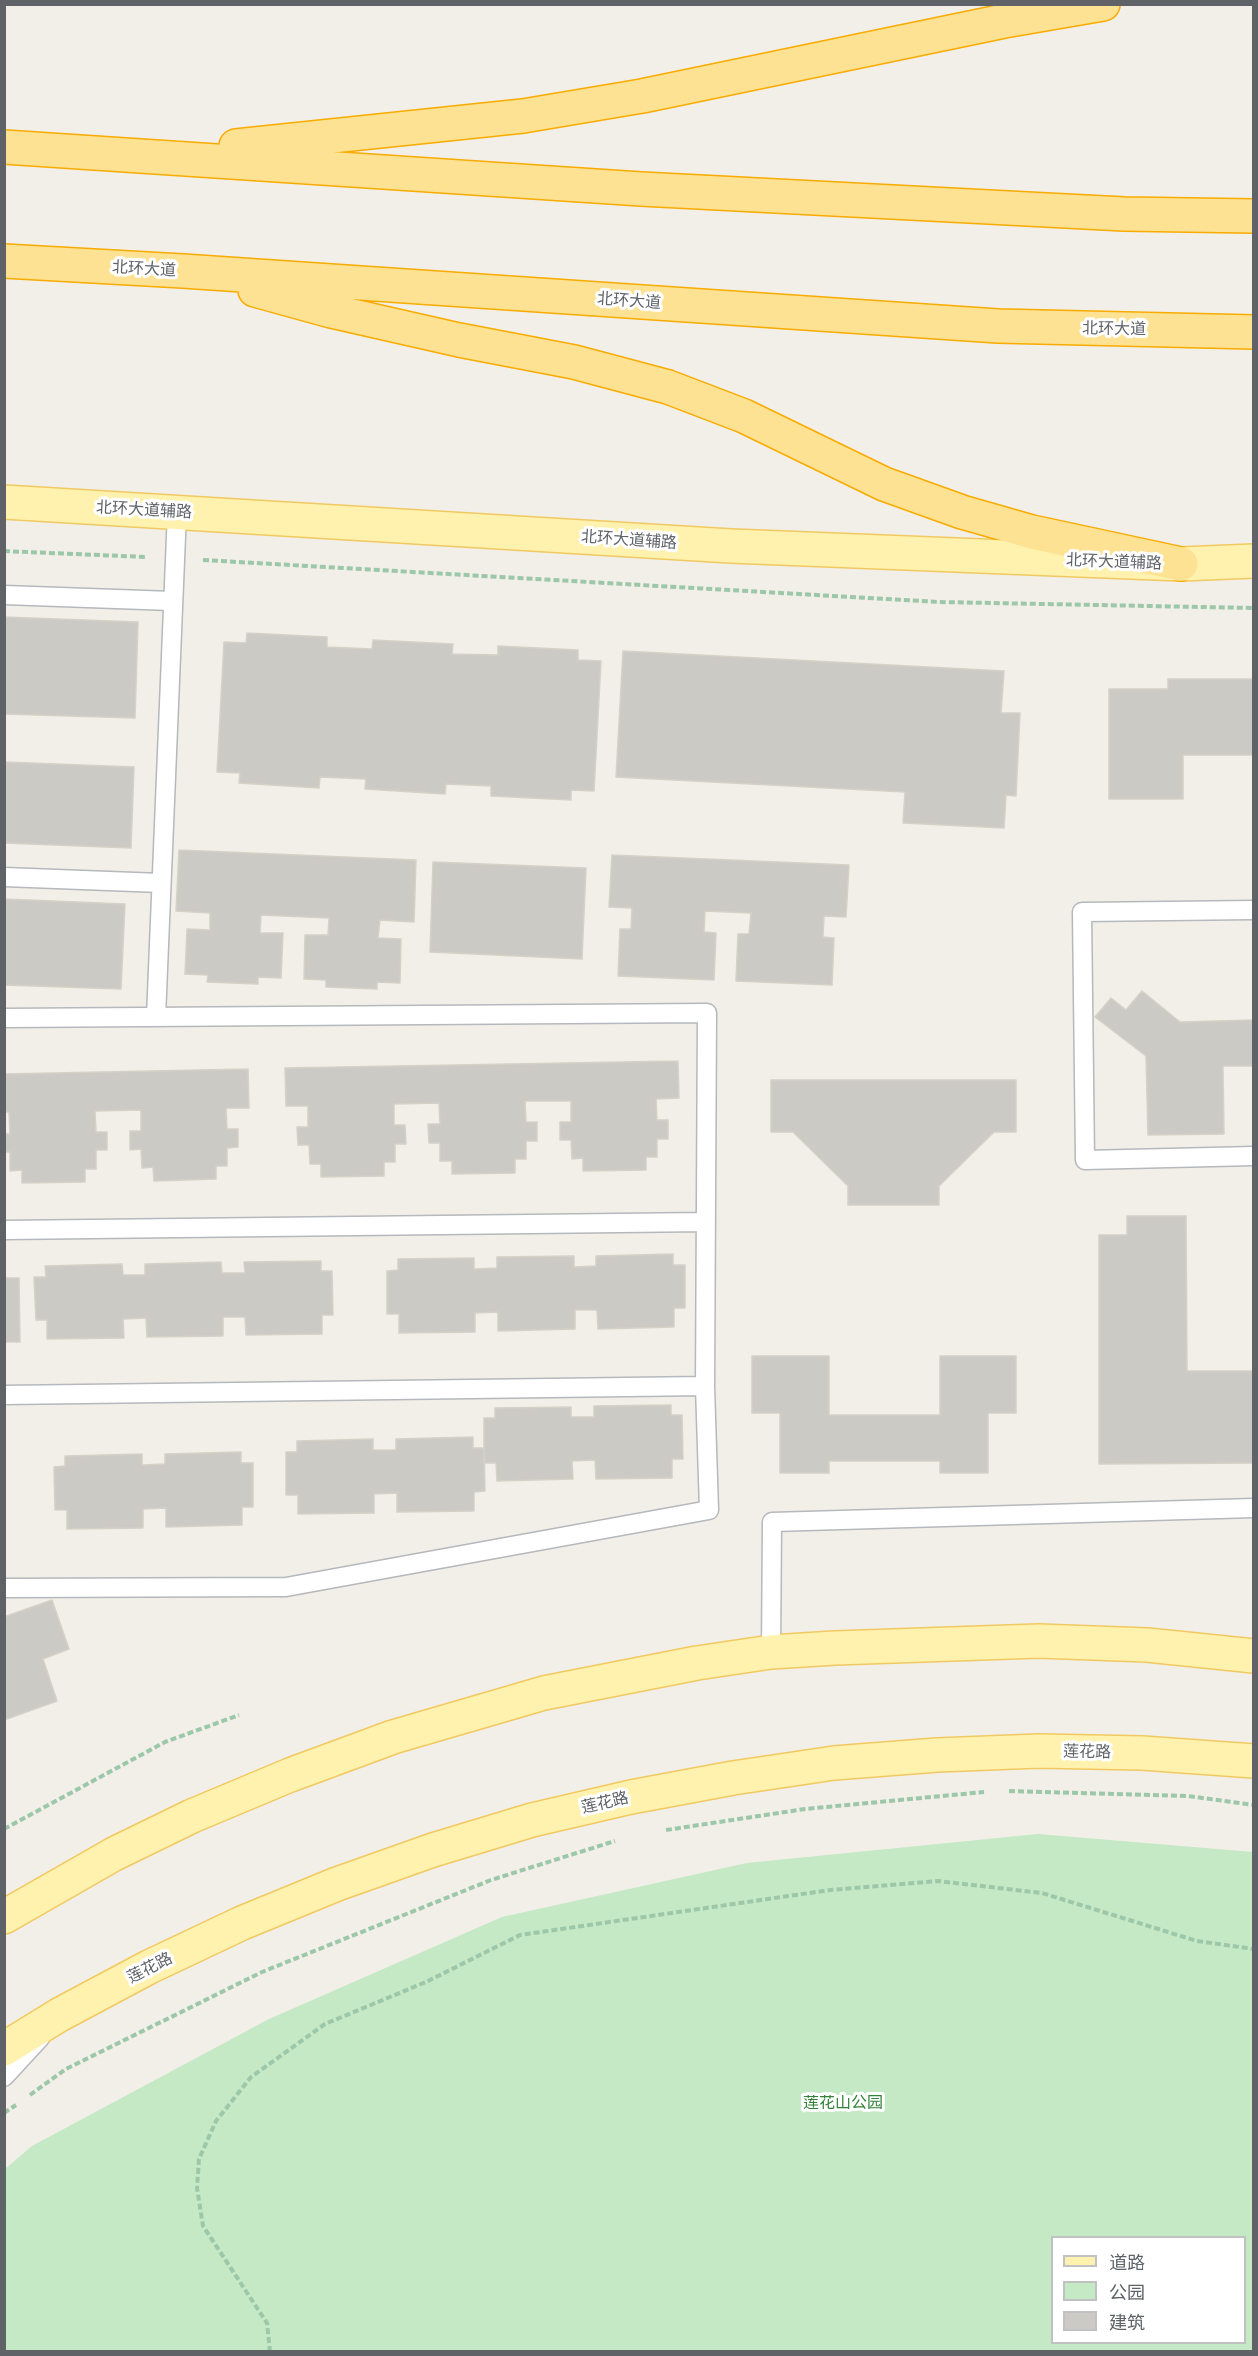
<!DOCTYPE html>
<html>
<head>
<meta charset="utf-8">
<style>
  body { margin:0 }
  #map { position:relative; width:1258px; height:2356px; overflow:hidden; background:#f1efe8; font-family:Quicksand,"Noto Sans SC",sans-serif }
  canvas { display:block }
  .frame { position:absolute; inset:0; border:6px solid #5f6368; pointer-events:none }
  .legend { position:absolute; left:1051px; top:2236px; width:195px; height:108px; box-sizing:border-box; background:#fff; border:2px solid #bfc1c3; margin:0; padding:8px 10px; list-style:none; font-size:18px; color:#5f6368 }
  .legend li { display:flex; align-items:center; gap:12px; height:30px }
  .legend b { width:30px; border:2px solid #bfc1c3 }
</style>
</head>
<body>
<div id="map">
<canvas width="1258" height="2356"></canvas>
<div class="frame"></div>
<ul class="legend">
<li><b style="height:8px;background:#fff2af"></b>道路</li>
<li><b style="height:16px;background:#c5e8c5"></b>公园</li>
<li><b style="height:16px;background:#cccac5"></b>建筑</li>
</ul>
</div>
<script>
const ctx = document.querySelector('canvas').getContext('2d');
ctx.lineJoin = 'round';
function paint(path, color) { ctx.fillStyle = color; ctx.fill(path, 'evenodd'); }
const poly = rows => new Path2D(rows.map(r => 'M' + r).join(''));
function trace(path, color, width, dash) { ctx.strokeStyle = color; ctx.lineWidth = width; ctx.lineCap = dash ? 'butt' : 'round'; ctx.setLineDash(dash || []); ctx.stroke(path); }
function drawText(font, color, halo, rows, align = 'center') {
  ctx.font = font + ' Quicksand,"Noto Sans SC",sans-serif'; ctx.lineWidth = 6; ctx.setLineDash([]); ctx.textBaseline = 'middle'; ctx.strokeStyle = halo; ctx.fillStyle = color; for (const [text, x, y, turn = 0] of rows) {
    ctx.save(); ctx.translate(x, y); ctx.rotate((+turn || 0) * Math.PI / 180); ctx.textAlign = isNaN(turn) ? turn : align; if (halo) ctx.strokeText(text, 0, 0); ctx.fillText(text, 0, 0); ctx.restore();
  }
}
paint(poly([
  [1038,1834,1253,1852,1253,2351,5,2351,5,2169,32,2146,269,2019,502,1917,747,1863],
  [1052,2238,1244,2238,1244,2342,1052,2342]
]), '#c5e8c5');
const building = poly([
  [4,617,138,622,135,718,4,714,4,617],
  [247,633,327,637,327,647,372,649,373,640,453,644,452,654,498,655,498,646,578,650,578,660,601,661,594,791,571,790,571,800,491,796,491,786,446,784,445,794,365,789,366,779,320,777,319,788,239,783,240,773,217,772,224,642,246,643,247,633],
  [623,651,1004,671,1001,713,1020,713,1016,796,1006,795,1004,828,903,823,905,792,616,777,623,651],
  [1168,679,1254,679,1254,755,1183,755,1183,799,1109,799,1109,689,1168,689,1168,679],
  [4,762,134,767,131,848,4,843,4,762],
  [179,850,416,860,414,922,380,920,378,938,401,939,400,983,377,982,377,989,326,987,326,980,304,979,305,935,328,935,329,918,261,915,260,933,283,933,281,978,258,977,258,984,207,982,208,975,185,974,187,929,210,930,210,913,176,911,179,850],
  [612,855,849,865,846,917,824,916,823,937,834,938,832,985,736,981,738,934,749,934,751,913,705,911,704,932,716,933,714,980,618,976,620,929,631,929,632,908,609,907,612,855],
  [433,862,586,868,582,959,430,952,433,862],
  [4,899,125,904,121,989,4,985,4,899],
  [1142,991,1180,1022,1254,1020,1254,1066,1223,1066,1224,1134,1148,1135,1146,1056,1095,1017,1111,998,1126,1010,1142,991],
  [678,1061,679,1098,656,1099,657,1120,668,1120,668,1139,657,1139,657,1157,646,1157,646,1170,583,1171,583,1158,572,1159,571,1140,560,1140,560,1122,571,1122,571,1101,525,1101,526,1122,537,1122,537,1141,526,1141,526,1159,515,1159,515,1173,452,1174,452,1161,440,1161,440,1143,429,1143,428,1124,440,1124,439,1103,394,1104,394,1125,405,1125,406,1144,395,1144,395,1162,384,1162,384,1176,321,1177,321,1164,310,1164,309,1145,298,1145,297,1127,308,1127,308,1106,286,1106,285,1068,678,1061],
  [248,1069,249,1108,226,1108,227,1129,238,1129,238,1147,227,1148,227,1166,216,1166,216,1179,154,1181,153,1167,142,1168,141,1149,130,1150,130,1131,141,1131,141,1110,95,1111,96,1132,107,1132,107,1150,96,1150,96,1169,85,1169,85,1182,22,1183,22,1170,10,1171,10,1152,4,1152,4,1134,10,1134,9,1112,4,1112,4,1074,248,1069],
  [771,1080,1016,1080,1016,1132,994,1132,939,1186,939,1205,848,1205,848,1186,793,1132,771,1132,771,1080],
  [1127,1216,1186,1216,1187,1371,1254,1371,1254,1463,1099,1464,1099,1235,1127,1235,1127,1216],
  [673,1254,673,1265,685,1265,685,1308,674,1308,674,1327,598,1329,597,1310,575,1310,575,1329,498,1331,498,1312,475,1313,475,1332,399,1333,399,1314,387,1314,387,1271,398,1270,398,1259,474,1258,474,1269,497,1268,497,1257,574,1256,574,1267,596,1266,596,1256,673,1254],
  [321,1261,321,1271,332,1271,333,1315,322,1315,322,1334,246,1335,245,1317,223,1317,223,1336,147,1337,146,1318,123,1319,124,1338,47,1339,47,1320,36,1320,34,1277,46,1277,45,1266,122,1264,123,1275,145,1275,145,1264,221,1262,222,1273,245,1273,244,1262,321,1261],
  [4,1278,19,1278,20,1342,4,1342,4,1278],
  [752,1356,829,1356,829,1415,940,1415,940,1356,1016,1356,1016,1413,988,1413,988,1473,940,1473,940,1461,829,1461,829,1473,780,1473,780,1413,752,1413,752,1356],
  [671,1405,671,1415,682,1415,683,1459,672,1459,672,1478,596,1479,595,1460,572,1461,573,1479,497,1481,496,1463,484,1463,484,1418,495,1418,495,1408,571,1407,571,1417,594,1417,594,1406,671,1405],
  [473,1437,473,1448,484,1448,485,1491,474,1492,474,1511,397,1512,397,1493,374,1494,374,1513,298,1514,298,1495,286,1495,286,1452,297,1452,297,1441,373,1439,373,1450,396,1450,396,1439,473,1437],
  [241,1452,241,1463,253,1463,253,1507,242,1507,242,1525,166,1527,166,1508,143,1509,143,1528,67,1529,67,1510,55,1510,54,1467,65,1466,65,1456,142,1454,142,1465,165,1464,165,1454,241,1452],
  [52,1600,69,1649,43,1659,57,1701,4,1720,4,1617,52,1600]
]);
paint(building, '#cccac5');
trace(building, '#d6d1c6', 1.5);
const lane = poly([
  [4,595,172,601],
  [4,877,161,883],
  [1254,910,1082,912,1085,1160,1254,1156],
  [156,1017,177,512],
  [4,1018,707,1013,705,1386,709,1510,286,1587,4,1588],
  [4,1230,706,1222],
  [4,1395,705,1386],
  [771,1652,772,1522,1254,1508],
  [4,2077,40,2038]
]);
const primary = poly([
  [4,502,731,546,1181,564,1254,561],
  [4,1917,114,1854,192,1816,290,1775,393,1737,544,1693,697,1663,771,1652,835,1648,1039,1641,1147,1645,1254,1656],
  [4,2049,59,2015,149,1967,242,1923,337,1884,433,1850,532,1820,631,1797,733,1778,834,1763,937,1755,1039,1751,1142,1753,1254,1761]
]);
const highway = poly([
  [236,146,523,116,642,96,1004,21,1103,4],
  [4,147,641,189,1124,214,1254,216],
  [4,261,183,271,998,326,1254,332],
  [255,290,331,311,459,340,574,362,668,387,744,416,884,484,962,512,1032,532,1181,564]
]);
trace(lane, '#b5b8bc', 21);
trace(primary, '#f2c960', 36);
trace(highway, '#f9ab00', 36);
trace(poly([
  [4,551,147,557],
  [203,560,939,602,1254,608],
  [1009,1791,1188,1796,1254,1805],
  [4,1829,165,1742,239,1715],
  [666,1830,805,1809,984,1792],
  [30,2095,66,2069,262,1972,491,1880,615,1841],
  [4,2113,16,2105],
  [270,2352,267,2323,203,2226,197,2188,199,2159,216,2121,251,2077,325,2024,426,1982,520,1935,830,1890,938,1881,1042,1893,1197,1941,1254,1949]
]), '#9cc7a9', 4, [6, 3]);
trace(lane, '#fff', 18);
trace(primary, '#fff2af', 33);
trace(highway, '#fde293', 33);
drawText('16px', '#5f6368', '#fff', [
  ["北环大道",144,269,3],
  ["北环大道",629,301,4],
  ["北环大道",1114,329,1],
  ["北环大道辅路",144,510,3],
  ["北环大道辅路",629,540,4],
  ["北环大道辅路",1114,562,2],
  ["莲花路",1087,1752,1],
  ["莲花路",605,1803,-13],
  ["莲花路",150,1968,-27]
]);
drawText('16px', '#348238', '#fff', [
  ["莲花山公园",843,2103]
]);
</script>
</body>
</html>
